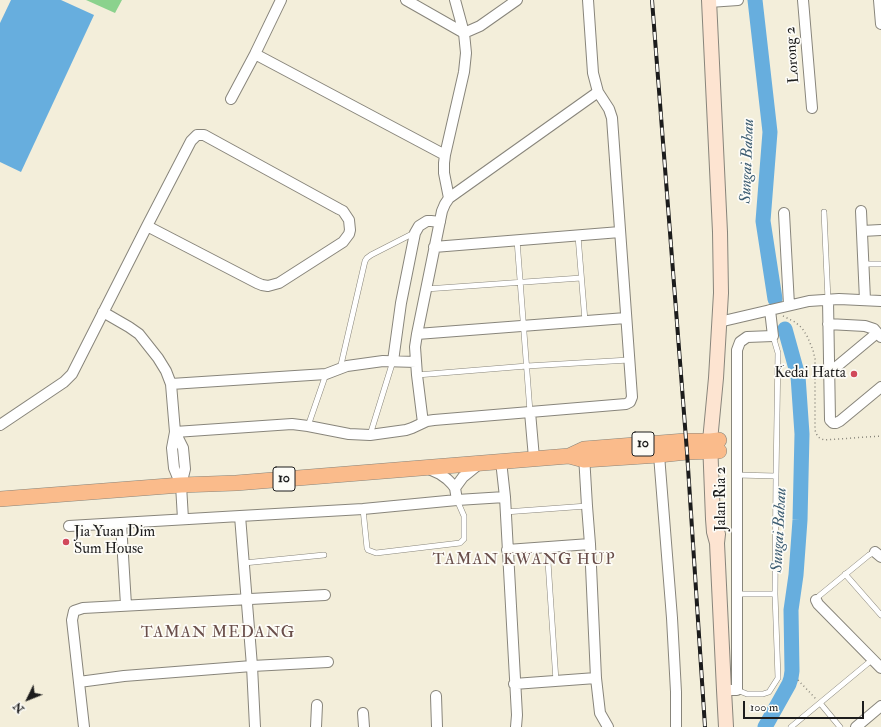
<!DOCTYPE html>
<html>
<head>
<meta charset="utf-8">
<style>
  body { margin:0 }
  #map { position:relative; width:881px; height:727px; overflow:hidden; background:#f3eeda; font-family:"IM FELL Double Pica",serif }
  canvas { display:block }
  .north { position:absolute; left:8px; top:679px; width:40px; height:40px; -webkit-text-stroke:3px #fdfcf7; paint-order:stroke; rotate:227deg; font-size:11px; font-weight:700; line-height:16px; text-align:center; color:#1c1c1c }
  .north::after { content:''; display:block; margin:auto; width:14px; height:18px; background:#1c1c1c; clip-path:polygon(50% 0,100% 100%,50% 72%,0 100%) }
  .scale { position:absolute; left:743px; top:701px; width:121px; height:18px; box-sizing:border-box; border:2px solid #1c1c1c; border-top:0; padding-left:5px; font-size:12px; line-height:14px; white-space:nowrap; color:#1c1c1c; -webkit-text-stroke:3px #fdfcf7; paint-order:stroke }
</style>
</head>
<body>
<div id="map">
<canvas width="881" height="727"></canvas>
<div class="north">N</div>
<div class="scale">100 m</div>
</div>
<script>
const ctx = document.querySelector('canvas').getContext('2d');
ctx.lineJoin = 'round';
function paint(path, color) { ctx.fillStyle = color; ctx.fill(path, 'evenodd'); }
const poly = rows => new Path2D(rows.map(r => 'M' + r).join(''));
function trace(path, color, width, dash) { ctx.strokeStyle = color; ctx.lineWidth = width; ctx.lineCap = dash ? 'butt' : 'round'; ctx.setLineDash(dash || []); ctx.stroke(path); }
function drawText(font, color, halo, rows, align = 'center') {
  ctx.font = font + ' "IM FELL Double Pica",serif'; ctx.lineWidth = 3.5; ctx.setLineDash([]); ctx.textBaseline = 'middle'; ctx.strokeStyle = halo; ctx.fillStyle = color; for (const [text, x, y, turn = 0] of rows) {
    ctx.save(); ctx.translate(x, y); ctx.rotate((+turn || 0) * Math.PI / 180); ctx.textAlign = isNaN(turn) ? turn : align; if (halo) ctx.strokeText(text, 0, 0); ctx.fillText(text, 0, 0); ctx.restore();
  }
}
paint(poly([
  [86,0,122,0,115,13]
]), '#8bd28d');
paint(poly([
  [11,0,61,0,94,15,21,172,0,162,0,23]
]), '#67aede');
trace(poly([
  [755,0,770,132,763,221,775,299],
  [765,727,789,684,791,678,792,671,791,610,796,575,800,520,802,434,798,376,785,329]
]), '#67aede', 15);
const service = poly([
  [824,212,828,300],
  [578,236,585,321],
  [517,240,530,412],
  [863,264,881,264],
  [426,289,581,278],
  [340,369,365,261,367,258,371,255,414,233],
  [417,375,527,366,629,360],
  [308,426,326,374],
  [370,435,393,361],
  [737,475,776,476],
  [363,509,367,548,368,550,376,553,460,543,464,539,464,516,457,500],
  [505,512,587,506],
  [547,547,556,681],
  [244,563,324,555],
  [845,574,881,615],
  [737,594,775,594],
  [816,600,819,596,869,555,875,552],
  [737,690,747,694,763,694,769,692,778,678,775,594,776,476,778,353,773,336],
  [820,703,840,727],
  [791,727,873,659]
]);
const minor = poly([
  [406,0,464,33,480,26,517,0],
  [803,0,812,108],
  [879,0,881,24],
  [709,2,738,0],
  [255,54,445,155],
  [231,99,255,54,281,0],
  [449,198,444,173,444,163,445,155,464,72,466,53,464,33,455,0],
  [861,211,865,300],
  [784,213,789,305],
  [862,231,881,230],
  [434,247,620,232],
  [828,300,830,420,833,423,836,423,840,421,881,387],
  [103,312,129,327,139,334,158,358,166,371,171,384,175,432,172,448,174,468,181,485,183,519],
  [719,322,809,301,839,299,881,301],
  [828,324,865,326,874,329,881,337],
  [417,334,626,318],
  [393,361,401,303,415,233,419,226,427,221,431,221,440,222],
  [829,373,877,333],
  [171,384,326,374,347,366,383,361,416,362],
  [530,412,534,458],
  [423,423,417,375,415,347,417,334,442,211,445,204,449,198,456,193,598,92],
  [0,425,64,382,72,374,147,226,191,141,197,135,204,135,339,209,343,211,349,220,350,230,349,234,343,242,279,283,268,286,262,285,257,283,147,226],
  [175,432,292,424,308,426,349,434,370,435,406,430,412,428,427,421,434,420,626,404,630,402,632,397,612,118,609,109,598,92,593,73,588,0],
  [175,432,183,448,185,469,181,485],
  [584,455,587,506,590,544,596,678,600,713,608,727],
  [659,455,672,618,676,692,676,727],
  [501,461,505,497,517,715,516,727],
  [429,469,440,474,447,479,452,484,455,488,457,500],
  [455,488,463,477,479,464],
  [240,516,363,509,457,500,505,497],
  [121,523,126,605],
  [69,526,240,516,252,666,255,727],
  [507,550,590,544],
  [875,552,881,557],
  [816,600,818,604,881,668],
  [79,682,124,676,252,666,328,662],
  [514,684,596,678],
  [724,690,737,690,737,350,740,342,747,337,773,336,770,310],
  [436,696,437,727],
  [363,713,364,727],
  [84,727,72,620,74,611,83,608,325,595],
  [316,727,317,705],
  [856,727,881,706]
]);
const secondary = poly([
  [709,0,720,232,721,293,716,378,710,441,713,519,714,532,717,543],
  [718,534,717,543,724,690,726,727]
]);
const primary = poly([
  [569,456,584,460,659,455,687,452,719,451],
  [0,499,181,485,236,483,569,456,584,449,685,441,710,441,719,440]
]);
trace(service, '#88857b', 6);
trace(minor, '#88857b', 12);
trace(secondary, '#88857b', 16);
trace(primary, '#88857b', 16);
trace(poly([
  [783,316,795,322,802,328,807,336,813,350,815,359,815,430,816,433,818,437,824,440,881,436],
  [798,680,816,699]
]), '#88857b', 1.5, [1, 3]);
trace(service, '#fff', 5);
trace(minor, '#fff', 10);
trace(secondary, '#fde4d1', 14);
trace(primary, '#fabb8b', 15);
const rail = poly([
  [652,0,687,452,705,727]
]);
trace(rail, '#1c1c1c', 4);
trace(rail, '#fdfcf7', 2.5, [8]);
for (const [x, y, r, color] of [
  [854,374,4,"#d1495b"],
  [66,542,4,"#d1495b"]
]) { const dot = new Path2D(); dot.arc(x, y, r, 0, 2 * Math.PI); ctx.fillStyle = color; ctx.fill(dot); trace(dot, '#fdfcf7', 1.5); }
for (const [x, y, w] of [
  [643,444,22],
  [284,479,22]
]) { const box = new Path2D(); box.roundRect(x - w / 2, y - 12, w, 24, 3); ctx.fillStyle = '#fdfcf7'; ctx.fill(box); trace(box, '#1c1c1c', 1); }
drawText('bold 14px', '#1c1c1c', null, [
  ["10",643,444],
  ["10",284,479]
]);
drawText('15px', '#1c1c1c', '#fdfcf7', [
  ["Lorong 2",793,55,-94],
  ["Jalan Ria 2",722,499,-90]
]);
drawText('15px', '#1c1c1c', '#fdfcf7', [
  ["Kedai Hatta",846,374],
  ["Jia Yuan Dim",74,533,"left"],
  ["Sum House",74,550,"left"]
], 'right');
drawText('italic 16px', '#3e5e73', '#fdfcf7', [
  ["Sungai Bahau",748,161,-88],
  ["Sungai Bahau",780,530,-87]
]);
ctx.letterSpacing = '1px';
drawText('16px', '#694e4a', '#fdfcf7', [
  ["TAMAN KWANG HUP",524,561],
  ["TAMAN MEDANG",218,634]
]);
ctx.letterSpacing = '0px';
</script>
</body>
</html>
